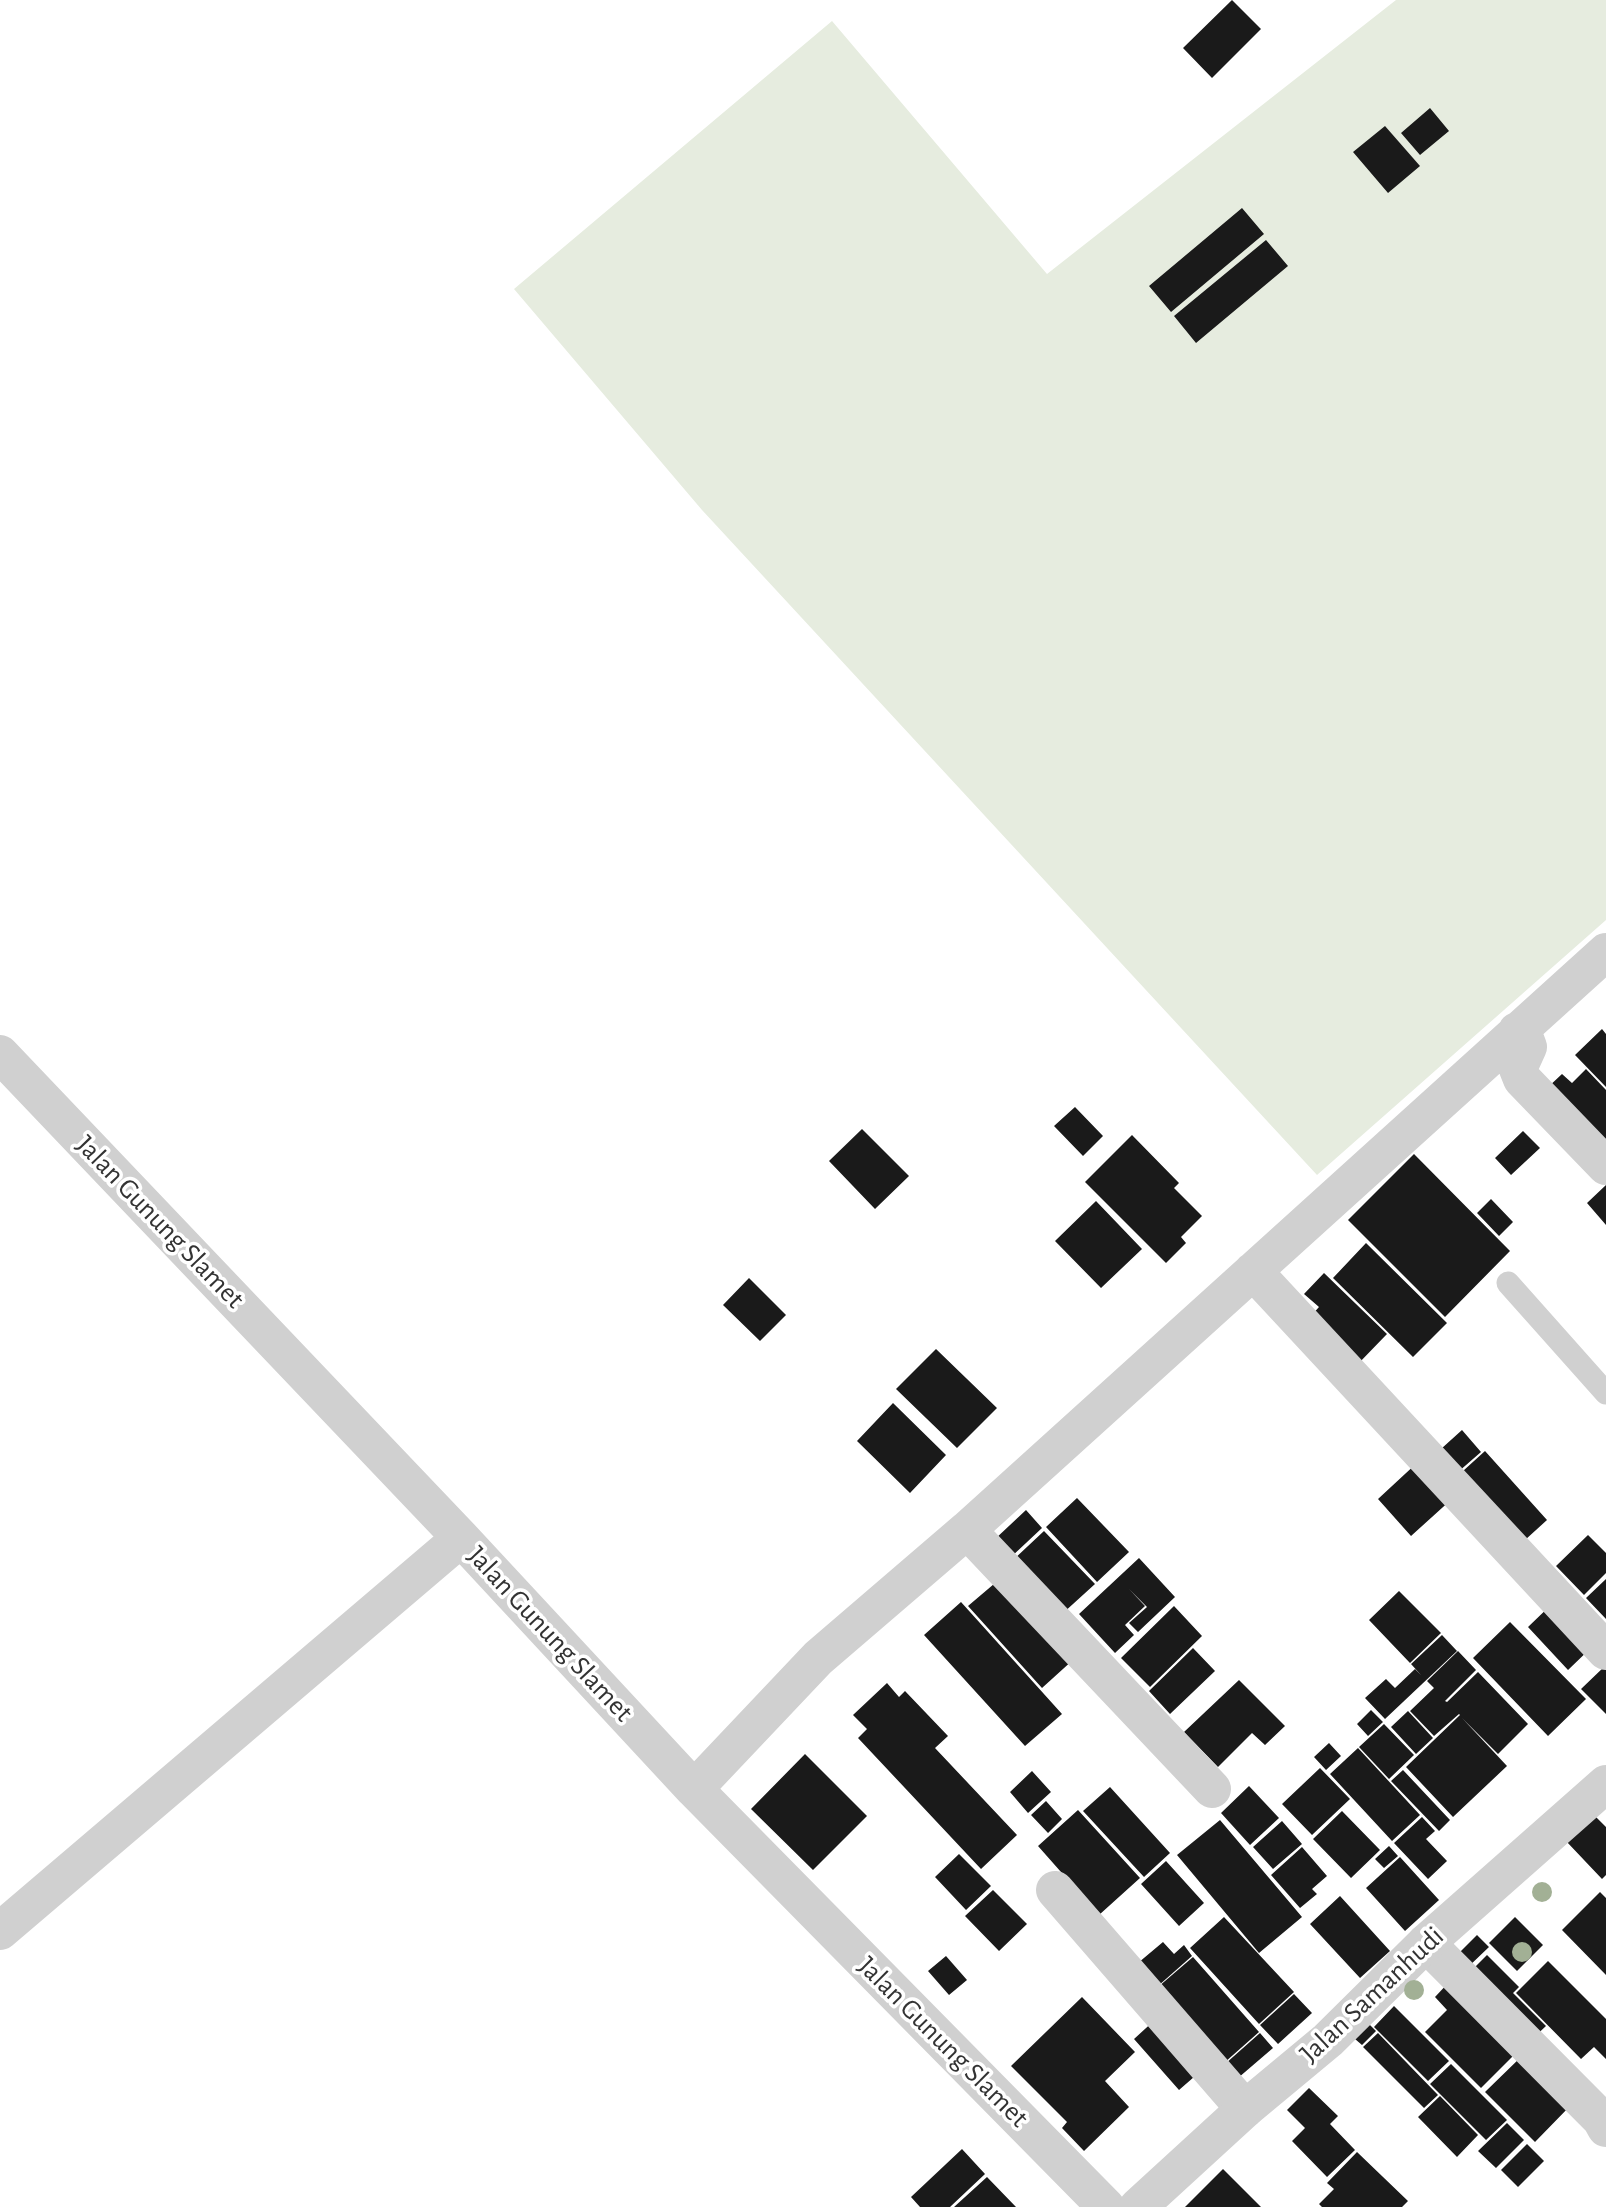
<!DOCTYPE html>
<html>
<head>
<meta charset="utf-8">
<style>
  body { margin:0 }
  canvas { display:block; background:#fff }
</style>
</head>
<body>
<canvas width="1606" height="2207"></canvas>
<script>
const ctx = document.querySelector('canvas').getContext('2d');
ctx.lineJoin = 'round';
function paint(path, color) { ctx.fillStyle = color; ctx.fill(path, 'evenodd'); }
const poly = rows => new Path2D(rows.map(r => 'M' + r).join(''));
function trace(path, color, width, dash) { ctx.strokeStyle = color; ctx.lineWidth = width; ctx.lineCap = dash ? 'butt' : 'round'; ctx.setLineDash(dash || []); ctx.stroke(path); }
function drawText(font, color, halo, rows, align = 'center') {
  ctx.font = font + ' "Alegreya Sans",sans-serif'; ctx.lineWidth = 7; ctx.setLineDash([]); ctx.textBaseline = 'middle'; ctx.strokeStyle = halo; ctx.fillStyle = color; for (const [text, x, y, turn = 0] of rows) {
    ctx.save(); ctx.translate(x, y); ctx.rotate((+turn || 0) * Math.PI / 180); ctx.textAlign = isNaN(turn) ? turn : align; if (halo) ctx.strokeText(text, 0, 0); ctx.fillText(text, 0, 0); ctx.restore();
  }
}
paint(poly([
  [1396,0,1606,0,1606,920,1317,1175,702,510,514,289,832,21,1047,274]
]), '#e6ecdf');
paint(poly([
  [1232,0,1261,29,1212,78,1183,48],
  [1430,108,1449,131,1420,155,1401,133],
  [1385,126,1420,166,1388,193,1353,152],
  [1242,208,1264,234,1171,312,1149,286],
  [1266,240,1288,266,1196,343,1174,316],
  [1602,1029,1606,1034,1606,1087,1575,1055],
  [1586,1069,1606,1090,1606,1152,1546,1089,1562,1074,1572,1083],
  [1075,1107,1103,1136,1083,1156,1054,1126],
  [862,1129,909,1176,875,1209,829,1161],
  [1523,1131,1540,1148,1511,1175,1495,1158],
  [1132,1135,1179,1183,1174,1188,1202,1216,1181,1237,1186,1243,1166,1263,1085,1182],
  [1414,1154,1510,1251,1445,1317,1348,1220],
  [1606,1185,1606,1225,1587,1203],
  [1491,1199,1513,1222,1499,1236,1477,1213],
  [1096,1201,1142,1249,1101,1288,1055,1241],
  [1366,1243,1447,1323,1413,1357,1333,1278],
  [1324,1273,1387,1334,1356,1366,1308,1319,1319,1307,1304,1294],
  [749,1278,786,1315,760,1341,723,1305],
  [936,1349,997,1408,957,1448,896,1389],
  [893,1403,946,1455,910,1493,857,1441],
  [1462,1430,1481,1452,1450,1479,1431,1458],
  [1485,1451,1547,1520,1514,1550,1452,1481],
  [1419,1461,1453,1498,1411,1536,1378,1499],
  [1077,1498,1129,1552,1097,1582,1046,1527],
  [1026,1510,1042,1528,1010,1558,994,1540],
  [1044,1531,1095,1584,1062,1614,1012,1561],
  [1588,1535,1606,1553,1606,1573,1584,1595,1556,1566],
  [1139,1558,1175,1597,1138,1632,1129,1623,1147,1607,1129,1589,1145,1606,1125,1625,1134,1635,1115,1653,1079,1614],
  [1001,1578,1074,1659,1042,1688,968,1606],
  [1606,1579,1606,1619,1586,1598],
  [1399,1591,1441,1633,1410,1663,1369,1620],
  [1555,1601,1595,1644,1568,1670,1528,1627],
  [961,1602,1062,1714,1025,1746,924,1635],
  [1174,1606,1202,1636,1150,1687,1121,1658],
  [1510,1622,1586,1699,1548,1736,1473,1658],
  [1442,1635,1457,1651,1385,1719,1365,1698,1386,1679,1395,1688,1415,1669,1421,1675,1411,1664],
  [1193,1648,1215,1671,1170,1714,1149,1691],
  [1458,1651,1476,1670,1445,1701,1447,1702,1478,1672,1528,1724,1498,1754,1462,1718,1507,1766,1453,1817,1406,1767,1460,1715,1459,1714,1434,1736,1410,1711,1434,1688,1427,1681],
  [1606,1665,1606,1714,1581,1689],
  [1239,1680,1285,1726,1265,1745,1252,1733,1218,1767,1184,1732],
  [887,1683,899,1697,905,1691,948,1736,935,1748,1017,1835,981,1869,858,1738,867,1729,853,1715],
  [1371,1710,1383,1722,1368,1736,1357,1724],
  [1408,1711,1433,1738,1416,1754,1391,1727],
  [1384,1724,1414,1755,1389,1779,1359,1747],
  [1329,1743,1341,1756,1326,1770,1314,1757],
  [1358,1748,1420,1815,1392,1841,1330,1774],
  [805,1754,867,1816,813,1870,751,1809],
  [1320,1768,1350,1799,1312,1835,1282,1804],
  [1403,1770,1450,1820,1439,1831,1391,1781],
  [1032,1771,1051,1792,1028,1813,1010,1792],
  [1249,1786,1279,1818,1250,1845,1221,1813],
  [1110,1787,1170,1853,1144,1877,1083,1811],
  [1046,1801,1062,1819,1048,1833,1031,1815],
  [1078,1810,1140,1878,1099,1915,1038,1846],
  [1342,1811,1380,1850,1351,1878,1313,1839],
  [1594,1815,1606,1827,1606,1875,1602,1879,1566,1841],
  [1422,1817,1435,1831,1426,1839,1447,1861,1428,1879,1394,1843],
  [1220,1820,1302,1917,1259,1953,1177,1855],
  [1282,1821,1302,1844,1273,1869,1253,1847],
  [1389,1846,1398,1856,1384,1868,1375,1859],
  [1302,1847,1327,1876,1312,1889,1317,1894,1300,1908,1271,1875],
  [959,1854,991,1886,966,1910,935,1877],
  [1400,1857,1439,1900,1405,1931,1366,1888],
  [1166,1861,1204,1903,1179,1926,1141,1884],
  [993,1890,1027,1924,999,1951,965,1916],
  [1600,1892,1606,1898,1606,1975,1562,1930],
  [1340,1896,1390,1951,1360,1978,1310,1924],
  [1224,1917,1294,1992,1259,2024,1190,1948],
  [1515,1917,1543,1945,1517,1971,1489,1943],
  [1477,1935,1489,1947,1466,1969,1454,1958],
  [1163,1942,1174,1954,1184,1945,1192,1956,1158,1986,1138,1963],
  [1487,1955,1519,1987,1513,1993,1546,2026,1528,2043,1464,1978],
  [946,1956,967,1980,949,1995,928,1971],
  [1193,1957,1259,2032,1224,2063,1158,1987],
  [1548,1961,1606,2019,1606,2059,1594,2047,1581,2059,1516,1993],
  [1450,1981,1519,2050,1481,2088,1425,2032,1447,2010,1435,1997],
  [1294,1994,1312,2013,1278,2044,1260,2025],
  [1082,1997,1135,2052,1105,2081,1129,2107,1084,2151,1062,2128,1067,2122,1011,2066],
  [1394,2006,1449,2061,1428,2081,1374,2027],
  [1157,2018,1202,2070,1179,2090,1134,2039],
  [1369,2024,1376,2031,1362,2045,1355,2039],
  [1260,2033,1273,2048,1238,2078,1225,2064],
  [1378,2033,1438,2095,1424,2108,1363,2047],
  [1523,2055,1572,2104,1535,2142,1485,2092],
  [1451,2064,1507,2120,1486,2140,1430,2084],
  [1309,2088,1338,2116,1330,2124,1355,2150,1327,2177,1292,2141,1305,2128,1287,2110],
  [1440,2096,1478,2135,1457,2157,1418,2117],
  [1507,2123,1524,2140,1496,2168,1478,2151],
  [1527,2144,1544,2161,1518,2187,1501,2170],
  [962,2149,985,2174,950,2207,920,2207,911,2197],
  [1357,2152,1408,2201,1402,2207,1322,2207,1319,2204,1334,2189,1327,2183],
  [1223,2169,1261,2207,1185,2207],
  [987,2177,1016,2207,954,2207]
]), '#1a1a1a');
trace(poly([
  [1508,1283,1606,1393]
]), '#d0d0d0', 23);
trace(poly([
  [1517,1031,1525,1039,1528,1047,1518,1069,1522,1079,1606,1166],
  [0,1054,461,1538,694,1789,1106,2207],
  [1253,1271,1606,1651],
  [967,1530,1212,1789],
  [694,1789,818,1658,967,1530,1606,952],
  [1055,1890,1245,2109],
  [0,1931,461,1538],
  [1426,1943,1601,2119,1606,2128]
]), '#d0d0d0', 38);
trace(poly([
  [1138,2207,1245,2109,1328,2040,1426,1943,1606,1784]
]), '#d0d0d0', 38);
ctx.fillStyle = '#a2b095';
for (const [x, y] of [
  [1542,1892],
  [1522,1952],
  [1414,1990]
]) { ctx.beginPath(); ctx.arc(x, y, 10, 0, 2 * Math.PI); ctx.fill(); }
drawText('28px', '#333', '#fff', [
  ["Jalan Gunung Slamet",160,1222,46],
  ["Jalan Gunung Slamet",550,1634,47],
  ["Jalan Samanhudi",1372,1995,-43],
  ["Jalan Gunung Slamet",943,2042,45]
]);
</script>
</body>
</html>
